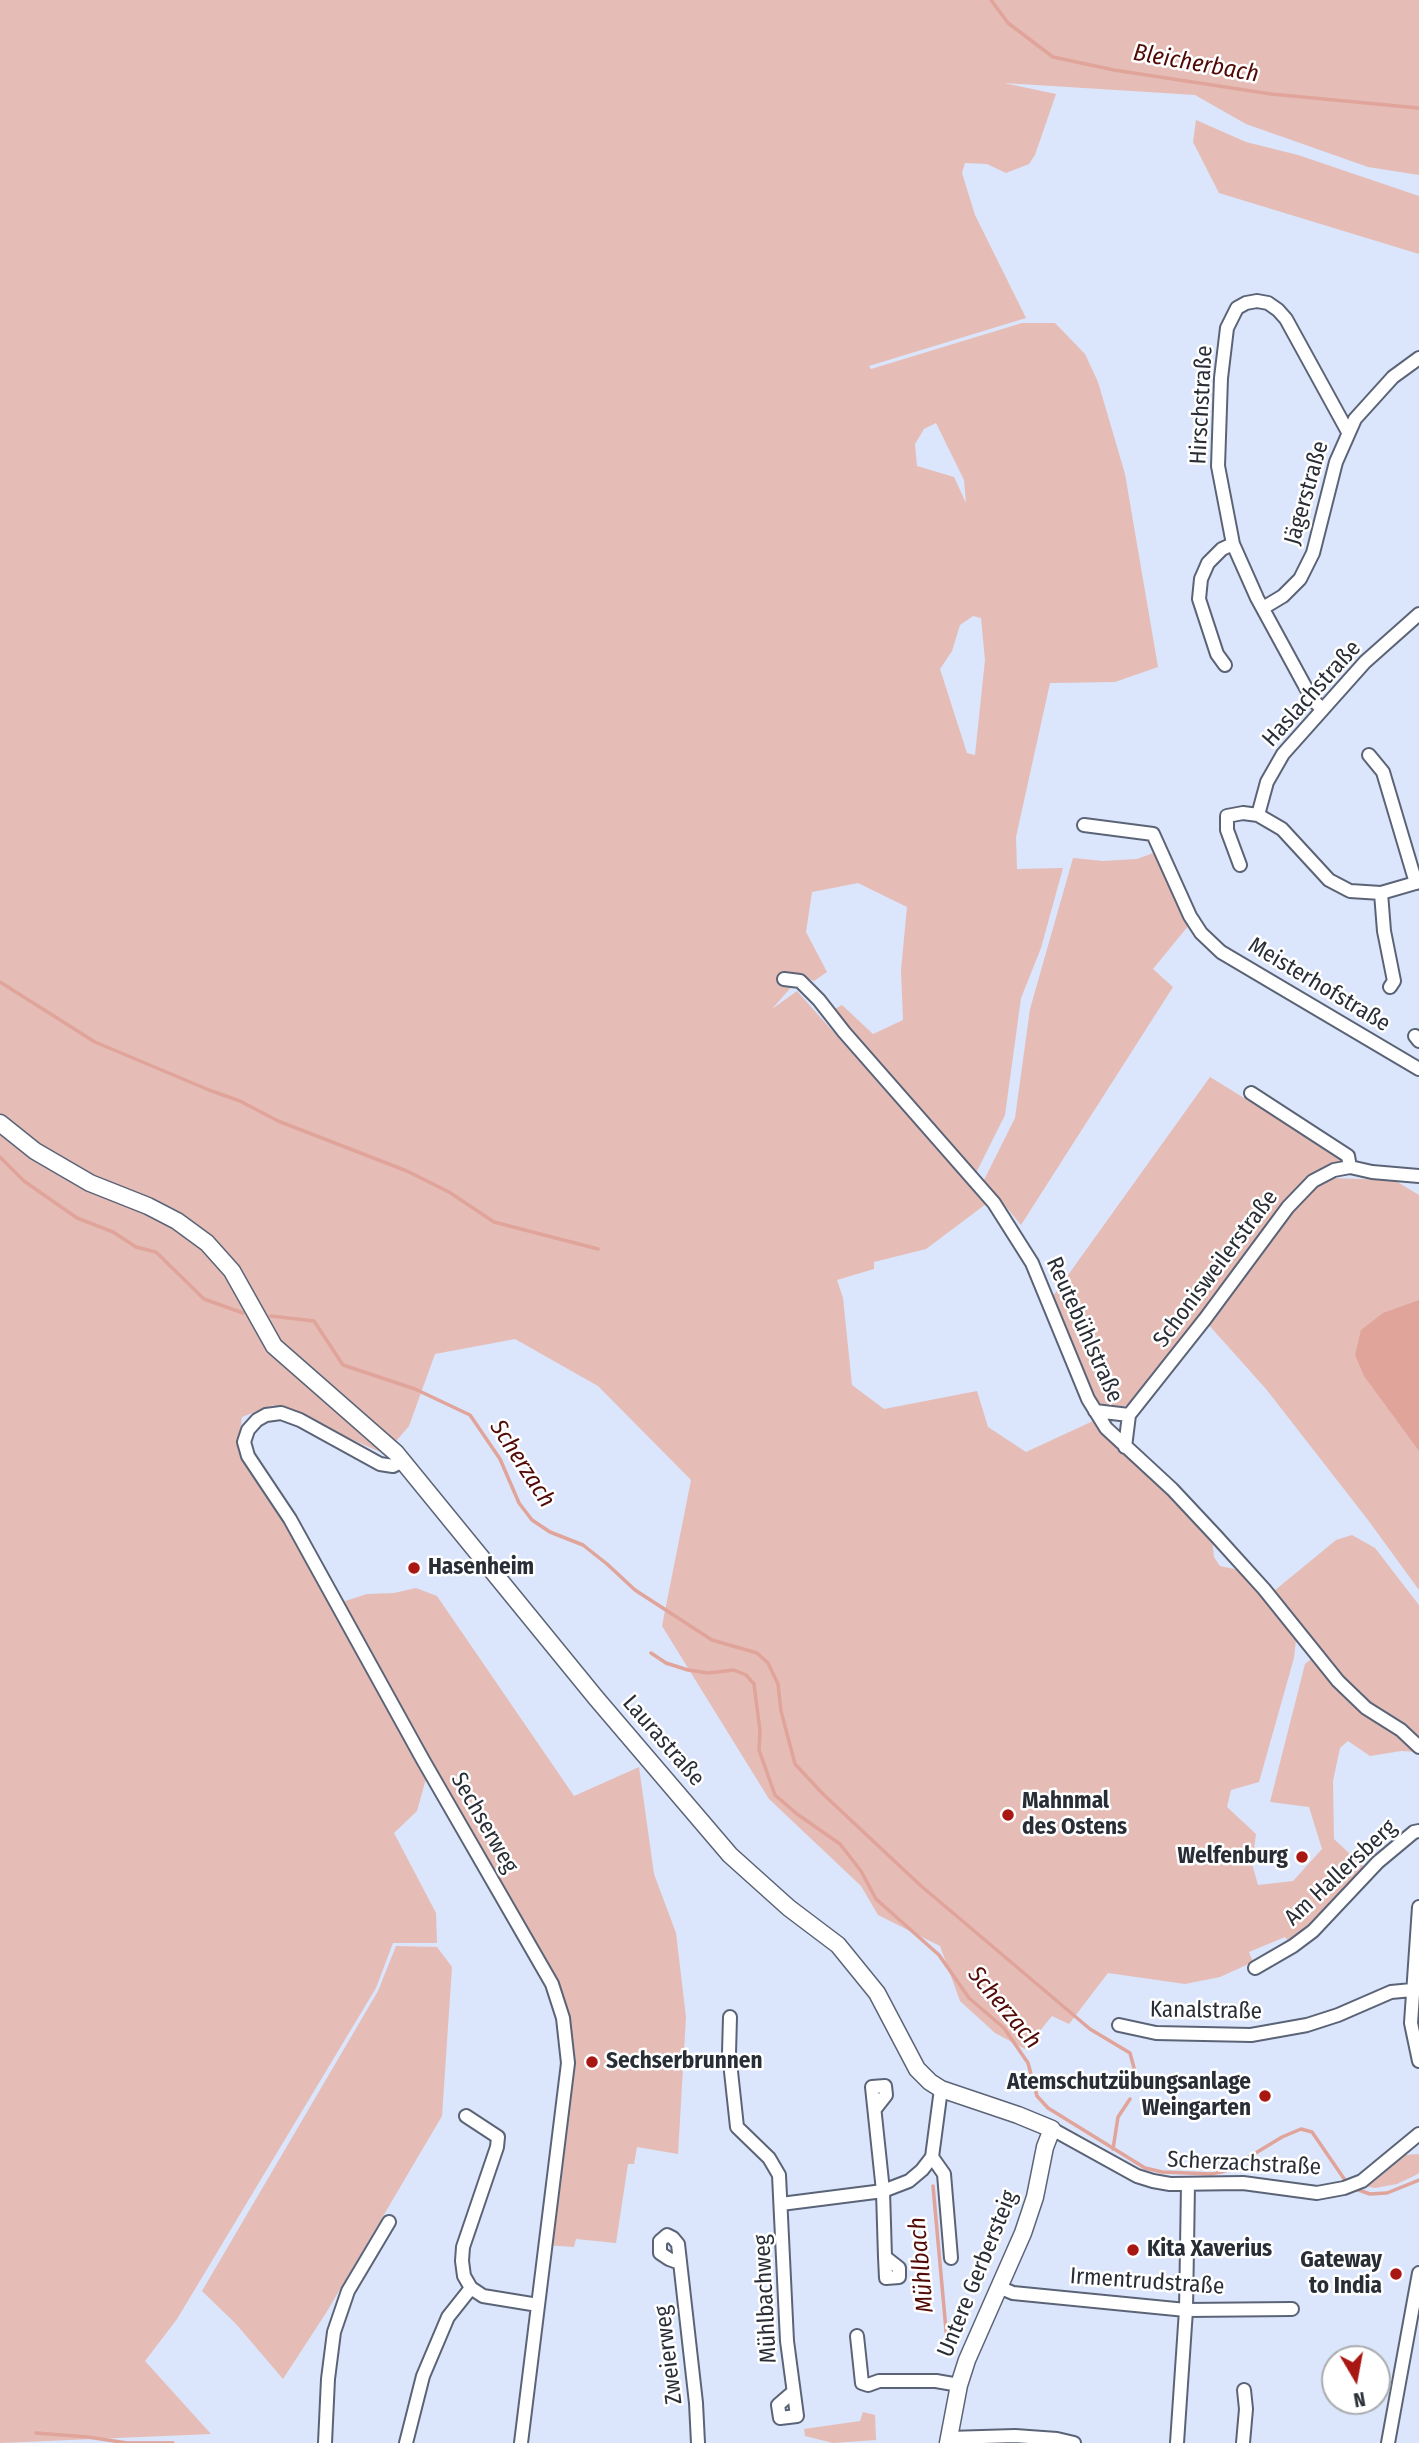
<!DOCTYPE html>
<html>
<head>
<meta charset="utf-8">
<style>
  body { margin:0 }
  #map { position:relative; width:1419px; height:2443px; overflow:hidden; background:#dbe5fb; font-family:"Fira Sans Condensed",sans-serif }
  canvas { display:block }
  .north { position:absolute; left:1321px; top:2345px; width:70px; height:70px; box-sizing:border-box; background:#fff; border:2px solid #a9abae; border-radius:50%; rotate:170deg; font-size:19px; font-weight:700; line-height:28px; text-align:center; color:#292d35 }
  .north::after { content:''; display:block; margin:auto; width:24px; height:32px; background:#a91712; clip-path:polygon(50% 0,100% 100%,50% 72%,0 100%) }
</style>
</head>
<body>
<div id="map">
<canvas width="1419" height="2443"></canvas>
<div class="north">N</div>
</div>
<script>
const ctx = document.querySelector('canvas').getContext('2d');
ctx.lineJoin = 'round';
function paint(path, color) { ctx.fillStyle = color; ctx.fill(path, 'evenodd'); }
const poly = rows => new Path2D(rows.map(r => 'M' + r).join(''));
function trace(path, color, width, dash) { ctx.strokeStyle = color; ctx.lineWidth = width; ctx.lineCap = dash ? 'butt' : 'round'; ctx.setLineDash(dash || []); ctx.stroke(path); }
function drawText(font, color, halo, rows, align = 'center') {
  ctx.font = font + ' "Fira Sans Condensed",sans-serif'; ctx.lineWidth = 5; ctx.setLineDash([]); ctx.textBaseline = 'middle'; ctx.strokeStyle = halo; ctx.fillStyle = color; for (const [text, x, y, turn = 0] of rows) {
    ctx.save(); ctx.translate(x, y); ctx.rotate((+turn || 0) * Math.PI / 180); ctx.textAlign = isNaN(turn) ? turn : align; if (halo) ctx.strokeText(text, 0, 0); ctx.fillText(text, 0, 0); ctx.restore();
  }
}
paint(poly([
  [0,0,1419,0,1419,175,1368,167,1246,124,1195,95,1004,83,1056,94,1035,155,1029,164,1006,173,987,164,965,163,962,173,975,215,1026,318,869,366,871,369,1022,323,1055,323,1085,354,1098,382,1125,474,1158,667,1115,682,1050,683,1016,837,1017,869,1063,868,1041,948,1021,998,1005,1115,976,1173,833,1010,842,1005,873,1034,903,1020,901,970,907,907,858,883,812,892,806,932,827,972,814,981,801,976,772,1009,797,991,986,1204,926,1249,874,1262,874,1269,837,1280,843,1298,852,1385,884,1409,977,1391,988,1427,1026,1452,1093,1421,1212,1539,1214,1557,1220,1566,1239,1570,1296,1639,1294,1658,1259,1782,1231,1790,1227,1807,1256,1834,1252,1864,1258,1885,1293,1881,1322,1849,1309,1807,1270,1802,1305,1664,1322,1650,1274,1591,1336,1540,1352,1535,1375,1548,1419,1605,1419,1752,1401,1751,1370,1756,1348,1741,1340,1748,1333,1781,1334,1839,1366,1869,1327,1911,1290,1943,1285,1937,1249,1952,1253,1962,1220,1977,1185,1984,1108,1973,1069,2024,1052,2016,1025,2049,995,2033,960,2001,940,1946,878,1915,861,1886,769,1799,662,1626,691,1480,598,1386,515,1339,435,1354,409,1426,385,1454,273,1405,242,1417,238,1450,286,1521,332,1608,427,1775,417,1811,394,1833,436,1913,437,1943,393,1943,376,1988,177,2319,145,2361,211,2434,0,2443],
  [936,423,964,480,966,503,954,477,917,466,915,444,924,429],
  [973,616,981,618,985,660,975,755,967,753,940,669,952,651,960,625],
  [1196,120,1246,142,1298,155,1419,196,1419,254,1219,193,1193,142],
  [1156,852,1189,925,1153,969,1173,987,1021,1225,984,1180,1015,1118,1030,1009,1073,858,1103,861,1137,859],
  [1210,1077,1343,1159,1319,1173,1293,1196,1129,1405,1116,1408,1100,1406,1093,1398,1053,1296],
  [1331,1178,1394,1180,1419,1195,1419,1590,1368,1520,1266,1389,1207,1323,1291,1213,1320,1184],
  [416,1588,437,1596,574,1796,639,1767,654,1874,676,1933,686,2017,678,2154,637,2147,634,2164,628,2164,616,2243,576,2239,574,2247,545,2245,568,2063,551,1984,336,1604,367,1594,394,1593],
  [396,1946,437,1947,452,1967,442,2116,326,2313,283,2379,236,2324,202,2291,378,1991],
  [1419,2154,1419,2173,1414,2176,1397,2184,1375,2188,1365,2186,1406,2155],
  [863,2412,875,2415,876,2440,833,2443,805,2436,804,2429,860,2421]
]), '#e5bdb6');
paint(poly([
  [1419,1300,1419,1451,1364,1376,1355,1355,1361,1330,1383,1313]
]), '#e0a49a');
trace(poly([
  [991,0,1008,23,1053,57,1114,70,1271,94,1419,108],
  [0,982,95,1042,209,1090,240,1101,278,1121,407,1171,449,1192,494,1222,598,1249],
  [0,1157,24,1181,77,1218,113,1232,136,1247,156,1252,204,1299,243,1313],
  [271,1316,314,1321,343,1365,415,1389,470,1415,500,1459,519,1503,532,1520,550,1532,583,1545,607,1564,635,1590,712,1640,757,1653,768,1663,778,1684,781,1711,795,1764,823,1794,920,1885,1090,2029,1130,2053,1137,2079],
  [651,1653,666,1663,688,1670,708,1673,734,1670,746,1675,754,1684,760,1731,759,1750,775,1795,797,1814,840,1844,861,1871,876,1899,939,1955,969,1998,1004,2028,1028,2063,1037,2096,1048,2108,1145,2168,1162,2172,1211,2174,1226,2171,1282,2137,1301,2129,1312,2132,1347,2183],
  [1113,2149,1118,2117,1130,2099],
  [933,2186,947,2341],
  [1353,2188,1370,2194,1387,2193,1419,2180],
  [36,2433,88,2437,127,2443,173,2443]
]), '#e0a49a', 3.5);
const minor = poly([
  [1263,608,1283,596,1300,579,1313,553,1336,462,1355,419,1393,377,1419,358],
  [1225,665,1217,654,1199,599,1201,579,1208,563,1222,549,1233,544],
  [1322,709,1312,699,1257,598,1233,544,1218,466,1221,378,1227,328,1237,308,1246,303,1257,301,1268,303,1278,310,1286,319,1348,432],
  [1369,755,1383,772,1416,883],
  [1258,815,1267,782,1283,754,1365,662,1419,614],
  [1084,825,1153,834,1190,916,1201,933,1221,952,1419,1069],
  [1240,865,1227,830,1227,816,1243,813,1258,815,1282,829,1329,880,1350,891,1381,893,1419,882],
  [1381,893,1384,931,1394,981,1390,987],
  [784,979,800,981,819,1000,844,1032,994,1203,1032,1263,1088,1399,1106,1428,1172,1489,1216,1536,1264,1589,1338,1681,1366,1708,1401,1730,1419,1747],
  [1415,1036,1419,1041],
  [1251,1093,1348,1156,1350,1167],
  [1095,1411,1129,1415],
  [1125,1447,1129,1415,1205,1319,1288,1207,1313,1181,1334,1170,1350,1167,1372,1172,1419,1176],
  [403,1461,393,1466,380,1464,300,1420,281,1413,266,1415,257,1420,248,1430,244,1442,248,1456,290,1519,423,1760,552,1984,563,2018,568,2063,521,2443],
  [1419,1907,1411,2023,1419,2061],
  [1255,1968,1293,1946,1313,1931,1378,1862,1414,1832,1419,1831],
  [730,2017,729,2053,737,2127,769,2158,779,2175,787,2341,797,2416,780,2418,778,2405,793,2392],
  [1119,2025,1156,2033,1251,2035,1307,2025,1338,2015,1391,1992,1412,1990],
  [875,2109,886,2095,885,2086,872,2087,883,2191,885,2257,886,2278,899,2277,899,2268,885,2257],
  [1052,2129,1137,2176,1153,2181,1170,2184,1243,2183,1317,2193,1344,2188,1362,2181,1419,2134],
  [932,2157,944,2174,951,2258],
  [781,2204,883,2191,909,2181,922,2170,932,2157,941,2089],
  [680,2263,669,2259,660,2253,660,2241,667,2235,673,2238,678,2244,696,2403,698,2443],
  [471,2288,483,2296,538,2305],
  [1001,2288,1013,2293,1186,2310,1292,2309],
  [857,2336,862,2383,868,2385,879,2381,936,2381,959,2385],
  [949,2438,1015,2436,1057,2439,1074,2443],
  [325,2443,328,2379,334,2332,348,2291,389,2222],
  [406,2443,423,2376,448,2317,471,2288,464,2276,462,2261,463,2247,497,2147,498,2137,466,2116],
  [1177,2443,1186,2310,1188,2184],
  [1243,2443,1246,2409,1244,2390],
  [1388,2443,1419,2273]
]);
const tertiary = poly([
  [0,1123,35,1151,90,1183,148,1206,177,1221,207,1243,232,1271,274,1346,396,1453,596,1698,730,1855,789,1908,838,1945,877,1993,917,2069,930,2082,941,2089,1018,2115,1052,2129,1045,2147,1035,2197,1023,2233,967,2360,959,2385,948,2443]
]);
trace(minor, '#5b6477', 16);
trace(tertiary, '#5b6477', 19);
trace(minor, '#fff', 12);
trace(tertiary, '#fff', 16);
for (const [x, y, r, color] of [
  [414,1568,7,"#a91712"],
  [1008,1815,7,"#a91712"],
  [1302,1857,7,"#a91712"],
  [592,2062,7,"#a91712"],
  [1265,2096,7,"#a91712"],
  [1133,2250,7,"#a91712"],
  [1396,2274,7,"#a91712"]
]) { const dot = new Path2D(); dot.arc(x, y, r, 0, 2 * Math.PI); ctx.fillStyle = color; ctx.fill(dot); trace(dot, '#fff', 2.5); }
drawText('23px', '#292d35', '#fff', [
  ["Hirschstraße",1202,405,-87],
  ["Jägerstraße",1307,493,-74],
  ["Haslachstraße",1312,694,-48],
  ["Meisterhofstraße",1319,985,31],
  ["Schonisweilerstraße",1216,1269,-53],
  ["Reutebühlstraße",1084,1330,66],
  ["Laurastraße",663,1741,49],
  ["Sechserweg",484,1823,60],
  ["Am Hallersberg",1341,1873,-43],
  ["Kanalstraße",1206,2011,1],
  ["Scherzachstraße",1244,2164,3],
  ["Untere Gerbersteig",978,2274,-68],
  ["Irmentrudstraße",1147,2282,4],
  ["Mühlbachweg",766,2299,-93],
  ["Zweierweg",669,2355,-97]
]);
drawText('bold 23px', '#292d35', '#fff', [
  ["Hasenheim",428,1568],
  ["Mahnmal",1022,1802],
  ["des Ostens",1022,1828],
  ["Welfenburg",1288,1857,"right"],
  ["Sechserbrunnen",606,2062],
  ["Atemschutzübungsanlage",1251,2083,"right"],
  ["Weingarten",1251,2109,"right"],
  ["Kita Xaverius",1147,2250],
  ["Gateway",1382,2261,"right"],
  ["to India",1382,2287,"right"]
], 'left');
drawText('italic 24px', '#520a06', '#fff', [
  ["Bleicherbach",1196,64,10],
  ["Scherzach",522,1464,57],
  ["Scherzach",1004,2008,50],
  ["Mühlbach",922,2265,-95]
]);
</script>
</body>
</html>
